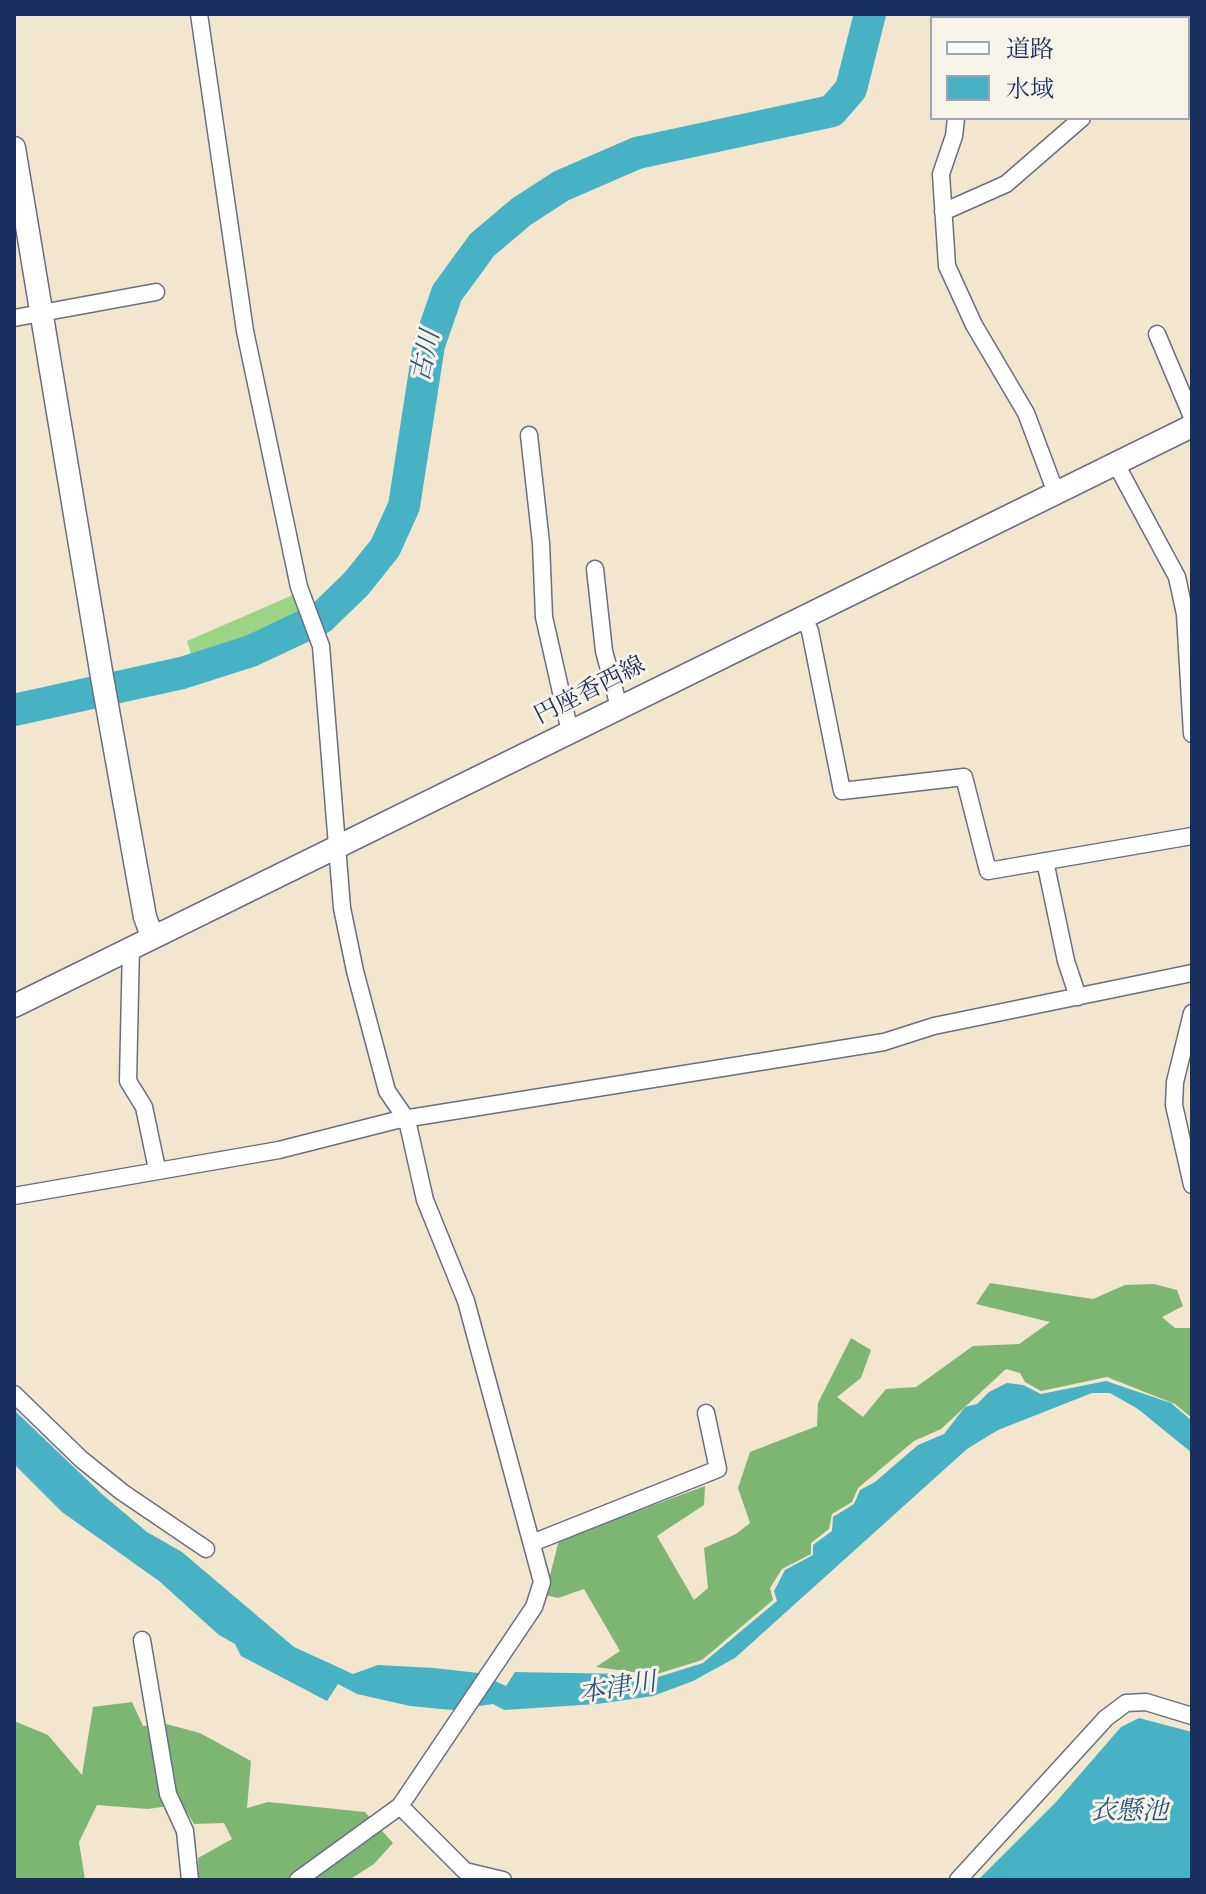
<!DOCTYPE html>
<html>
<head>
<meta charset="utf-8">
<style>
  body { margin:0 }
  #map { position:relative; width:1206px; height:1894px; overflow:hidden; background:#f3e6ce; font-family:"Sorts Mill Goudy","Noto Serif JP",serif }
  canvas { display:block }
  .frame { position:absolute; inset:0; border:16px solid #1b2f5e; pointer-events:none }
  .legend { position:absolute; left:930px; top:16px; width:260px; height:104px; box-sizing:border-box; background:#f7f3e8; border:2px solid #9fa5b1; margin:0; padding:10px 14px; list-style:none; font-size:24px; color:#1b2f5e }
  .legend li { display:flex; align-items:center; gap:16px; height:40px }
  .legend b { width:40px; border:2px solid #9fa5b1 }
</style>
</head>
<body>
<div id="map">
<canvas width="1206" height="1894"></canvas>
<div class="frame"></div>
<ul class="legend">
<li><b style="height:10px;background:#fff"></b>道路</li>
<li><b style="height:22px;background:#46b2c4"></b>水域</li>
</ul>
</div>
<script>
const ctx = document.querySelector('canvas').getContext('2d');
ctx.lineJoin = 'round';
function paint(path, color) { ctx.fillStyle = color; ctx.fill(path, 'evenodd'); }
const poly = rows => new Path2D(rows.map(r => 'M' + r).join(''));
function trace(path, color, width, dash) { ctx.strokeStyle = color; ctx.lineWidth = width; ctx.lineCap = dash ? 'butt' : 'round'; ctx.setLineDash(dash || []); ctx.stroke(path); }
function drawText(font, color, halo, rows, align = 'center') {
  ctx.font = font + ' "Sorts Mill Goudy","Noto Serif JP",serif'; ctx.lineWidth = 6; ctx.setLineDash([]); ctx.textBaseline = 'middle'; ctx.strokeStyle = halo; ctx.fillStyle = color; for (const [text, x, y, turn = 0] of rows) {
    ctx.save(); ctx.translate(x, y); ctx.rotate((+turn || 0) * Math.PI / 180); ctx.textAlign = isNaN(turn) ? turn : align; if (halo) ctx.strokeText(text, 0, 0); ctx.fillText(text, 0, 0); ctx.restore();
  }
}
paint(poly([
  [293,595,302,620,193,661,187,641]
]), '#9cd486');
paint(poly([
  [990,1283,1093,1299,1125,1285,1154,1284,1177,1290,1183,1306,1162,1317,1175,1328,1192,1328,1192,1418,1175,1404,1107,1377,1041,1391,1025,1382,1020,1373,1006,1369,941,1429,914,1441,858,1488,852,1502,832,1514,829,1529,811,1543,811,1554,782,1569,770,1588,773,1600,702,1660,654,1675,596,1667,620,1651,584,1589,558,1598,545,1595,559,1540,705,1486,704,1505,657,1536,694,1600,708,1588,704,1548,736,1534,750,1523,738,1488,750,1452,817,1426,818,1403,851,1338,871,1350,861,1378,837,1397,863,1417,886,1389,916,1387,973,1346,1019,1344,1050,1322,976,1304],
  [132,1702,143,1726,166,1724,200,1733,251,1761,247,1808,268,1802,365,1812,393,1843,374,1864,349,1880,199,1880,198,1858,232,1839,224,1823,194,1824,182,1804,148,1809,97,1805,79,1842,85,1880,14,1880,14,1721,48,1735,82,1775,93,1707]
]), '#7db673');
paint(poly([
  [1106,1381,1171,1403,1192,1421,1192,1453,1138,1409,1110,1393,1092,1393,998,1430,967,1449,735,1658,693,1681,653,1696,597,1704,504,1710,493,1704,452,1710,410,1706,357,1694,338,1684,327,1701,241,1656,235,1644,219,1635,159,1581,62,1512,14,1464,14,1410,103,1495,147,1532,182,1552,294,1647,353,1674,378,1665,434,1668,478,1673,506,1686,515,1672,625,1674,652,1679,703,1663,777,1601,774,1591,785,1570,813,1555,813,1545,832,1531,833,1517,854,1504,860,1490,875,1482,918,1445,944,1434,965,1407,977,1404,989,1392,1007,1383,1023,1385,1041,1394],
  [1139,1718,1192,1732,1192,1880,978,1880,1056,1802,1121,1727]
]), '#46b2c4');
trace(poly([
  [14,710,182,673,251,651,321,618,356,584,385,548,404,506,429,345,447,293,482,245,521,212,561,186,637,153,832,111,851,89,870,14]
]), '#46b2c4', 32);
const street = poly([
  [199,14,245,331,299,587,321,646,342,908,355,971,387,1091,407,1120,425,1200,466,1301,542,1582,534,1607,400,1806,465,1871,503,1880],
  [943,14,948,18],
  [971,18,975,14],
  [956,118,954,136,941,174,947,266,974,325,1026,413,1056,493],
  [943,212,1006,184,1082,118],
  [14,318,156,292],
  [1157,334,1192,417],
  [529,435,541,543,544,617,570,732],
  [1116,464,1177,577,1185,614,1192,734],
  [595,569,604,651,619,707],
  [804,618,810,631,842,791,964,777,988,871,1192,836],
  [1045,861,1066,961,1078,997],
  [131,946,128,1081,144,1107,157,1169],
  [1192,1013,1175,1082,1174,1105,1192,1185],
  [14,1196,279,1150,397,1120,884,1042,934,1026,1192,973],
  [14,1394,81,1459,122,1492,206,1549],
  [532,1543,718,1469,706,1413],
  [142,1640,168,1794,185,1831,190,1880],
  [298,1880,400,1806],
  [958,1880,1106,1718,1126,1703,1146,1702,1192,1716]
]);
const secondary = poly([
  [14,148,102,677,145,917,152,936],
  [14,1006,1192,426]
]);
trace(street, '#676f85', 19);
trace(secondary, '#676f85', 25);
trace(street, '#fff', 16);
trace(secondary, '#fff', 22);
drawText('24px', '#1b2f5e', '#f7f3e8', [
  ["円座香西線",591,693,-27]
]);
drawText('italic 26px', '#28567d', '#f7f3e8', [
  ["古川",429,357,-78],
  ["本津川",618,1691,-9],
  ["衣懸池",1129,1815]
]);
</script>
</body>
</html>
